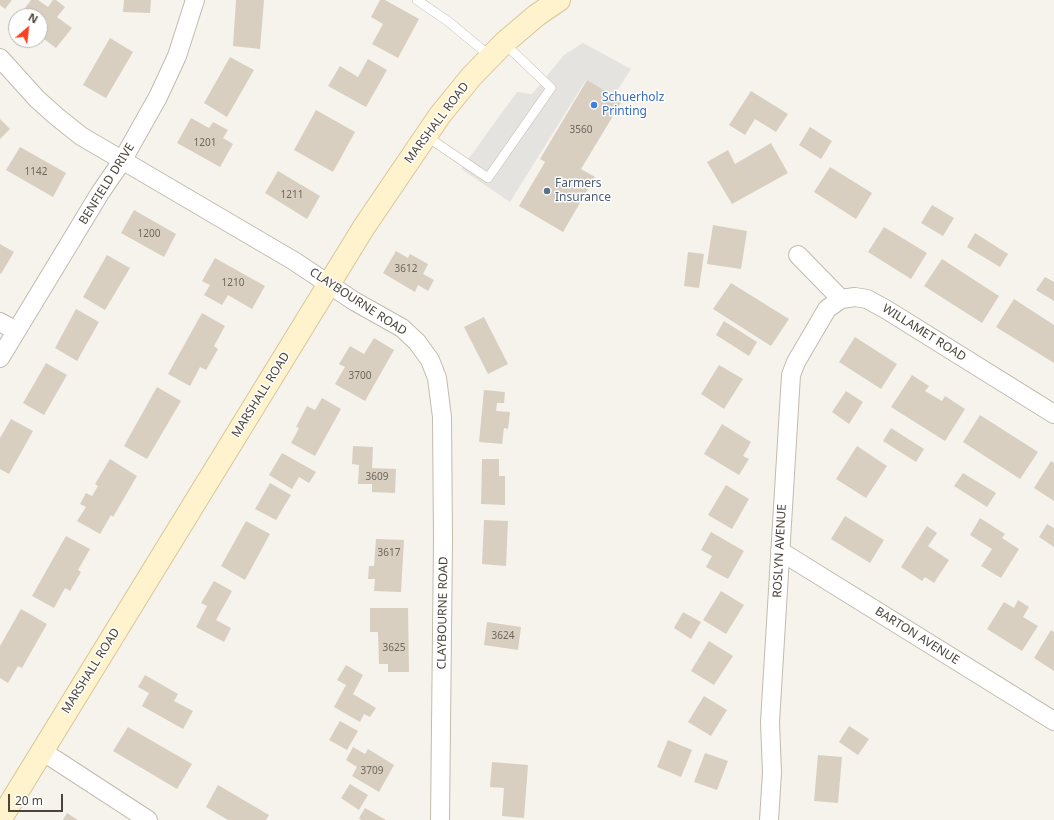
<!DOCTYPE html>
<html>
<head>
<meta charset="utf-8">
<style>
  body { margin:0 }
  #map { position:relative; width:1054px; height:820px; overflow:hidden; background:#f6f3ec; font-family:"Noto Sans",sans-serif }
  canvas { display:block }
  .north { position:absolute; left:8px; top:8px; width:40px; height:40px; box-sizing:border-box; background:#fff; border:1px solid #b7b4b0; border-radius:50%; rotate:28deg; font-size:11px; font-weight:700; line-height:16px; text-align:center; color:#4b4439 }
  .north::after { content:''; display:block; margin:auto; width:14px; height:18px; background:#fc3f1d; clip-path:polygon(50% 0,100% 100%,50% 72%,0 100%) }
  .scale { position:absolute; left:8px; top:794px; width:55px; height:18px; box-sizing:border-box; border:2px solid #4b4439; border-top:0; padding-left:5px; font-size:12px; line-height:14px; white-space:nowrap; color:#4b4439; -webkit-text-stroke:3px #fff; paint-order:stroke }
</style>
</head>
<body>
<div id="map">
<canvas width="1054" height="820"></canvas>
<div class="north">N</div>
<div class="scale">20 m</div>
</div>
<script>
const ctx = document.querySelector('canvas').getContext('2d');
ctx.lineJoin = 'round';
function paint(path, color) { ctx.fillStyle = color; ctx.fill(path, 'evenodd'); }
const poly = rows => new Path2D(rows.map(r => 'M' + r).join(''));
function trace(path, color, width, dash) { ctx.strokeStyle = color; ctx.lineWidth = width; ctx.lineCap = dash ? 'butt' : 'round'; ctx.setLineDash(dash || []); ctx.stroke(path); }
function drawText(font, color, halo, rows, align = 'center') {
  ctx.font = font + ' "Noto Sans",sans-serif'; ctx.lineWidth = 3; ctx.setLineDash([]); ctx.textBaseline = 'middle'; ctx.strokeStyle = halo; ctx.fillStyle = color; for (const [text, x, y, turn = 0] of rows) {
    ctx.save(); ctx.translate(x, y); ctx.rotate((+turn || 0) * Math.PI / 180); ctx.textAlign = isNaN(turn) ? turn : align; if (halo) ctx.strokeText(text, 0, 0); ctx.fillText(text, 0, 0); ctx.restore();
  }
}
paint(poly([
  [583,43,631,69,614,96,586,80,510,202,461,169,517,92,532,94,564,55]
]), '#e5e3e0');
paint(poly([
  [0,0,12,0,5,9,0,5],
  [31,0,38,0,48,7,53,0,56,0,65,7,57,17,72,28,56,48,40,36,40,16,19,16],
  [124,0,151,0,150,13,123,12],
  [236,0,264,0,260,49,233,46],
  [380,0,385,0,419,19,398,58,372,44,383,24,371,17],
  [110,38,133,52,106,98,83,85],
  [230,57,254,70,227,117,204,103],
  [368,59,387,70,366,107,328,86,340,66,358,77],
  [587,80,622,101,581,169,595,177,563,232,519,206,545,162,540,159],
  [751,91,788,114,776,132,755,119,745,135,729,125],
  [316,110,355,132,333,172,294,150],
  [191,118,209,128,213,122,228,130,223,138,233,144,220,167,177,143],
  [0,119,10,129,0,139],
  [810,127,832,141,821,159,799,145],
  [771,143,788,173,732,204,707,162,728,150,735,164],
  [20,147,66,173,53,197,6,170],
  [830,167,872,193,856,219,814,192],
  [278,171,320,196,307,219,265,193],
  [932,205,954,218,943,236,921,223],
  [134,210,176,234,164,257,121,233],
  [713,225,747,231,741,269,707,264],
  [884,227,927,253,911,279,868,252],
  [975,233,1008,254,1000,267,967,247],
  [0,244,14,252,1,274,0,273],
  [396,251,408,258,410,254,428,264,423,274,434,280,428,291,418,285,415,292,383,273],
  [688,252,704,254,699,288,684,286],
  [107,255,130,268,105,310,83,297],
  [215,258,265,286,252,309,228,295,222,305,204,295,210,285,202,281],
  [942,259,999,296,982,323,924,286],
  [1045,277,1054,282,1054,301,1036,290],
  [731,283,789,319,771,346,713,309],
  [1014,299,1054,325,1054,363,996,327],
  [76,309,99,322,77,361,55,348],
  [202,313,225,326,214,346,218,349,206,370,200,367,190,386,168,374],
  [484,317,508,364,488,374,464,327],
  [724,321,757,342,749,356,716,335],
  [855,337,897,364,881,389,839,362],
  [374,338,394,350,365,401,335,384,345,367,339,364,350,346,364,354],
  [46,363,67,375,44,415,23,403],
  [719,365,743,379,724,409,701,394],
  [912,375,929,386,925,391,942,401,945,396,965,409,945,441,891,407],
  [157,387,181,401,147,459,124,446],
  [484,390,505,392,504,403,497,403,496,411,510,412,508,429,504,428,502,444,479,442],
  [846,391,863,402,849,424,832,412],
  [322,398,341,409,315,456,291,443,299,428,296,427,307,406,315,410],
  [980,415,1038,452,1020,479,963,442],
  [11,419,33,431,9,474,0,469,0,438],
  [722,424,751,442,743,456,749,459,739,475,704,454],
  [891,428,924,449,916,462,883,441],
  [353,446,373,447,372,468,396,469,395,493,372,492,372,484,358,484,359,465,352,464],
  [857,446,887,466,866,498,836,479],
  [282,453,316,472,309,483,299,477,292,489,269,475],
  [110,459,137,476,113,517,111,515,100,534,77,521,86,507,80,504,86,493,92,496,98,486,95,484],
  [482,459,499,459,499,476,505,476,505,505,481,504],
  [1051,461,1054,463,1054,501,1034,488],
  [963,473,996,493,987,507,954,486],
  [270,483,291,495,276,520,255,509],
  [726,485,749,499,732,529,708,515],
  [845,516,884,540,870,563,831,539],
  [980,518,1005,534,1002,538,1019,549,1001,578,981,566,992,549,970,535],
  [484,520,508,521,506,566,482,564],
  [246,521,270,534,245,580,221,566],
  [1047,524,1054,528,1054,547,1039,537],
  [927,526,937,533,928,546,949,560,934,583,925,577,922,581,901,567],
  [711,532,744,551,728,579,706,567,712,556,701,550],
  [66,536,90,549,78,570,81,572,70,591,65,588,54,608,32,596],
  [376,539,404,540,401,592,374,591,375,579,368,579,369,566,374,566],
  [214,581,232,591,216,620,231,628,224,642,196,627,207,606,201,603],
  [721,591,744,605,726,634,703,620],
  [1018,600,1029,607,1023,617,1038,626,1022,651,987,629,1004,602,1014,608],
  [370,608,408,608,409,672,388,672,388,664,379,664,378,632,370,632],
  [21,609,47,624,22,668,18,666,8,683,0,678,0,646],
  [683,612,701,622,691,639,674,628],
  [487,622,521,627,518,650,484,645],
  [1051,630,1054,632,1054,671,1034,658],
  [709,641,733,656,714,685,691,671],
  [346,665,363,675,353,694,376,708,370,717,364,714,360,722,334,707,346,685,337,680],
  [145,675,178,694,174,701,193,711,183,729,142,706,149,693,138,687],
  [704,696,727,710,711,736,688,722],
  [340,721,358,731,347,750,329,740],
  [849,726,869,739,858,755,839,742],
  [128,727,192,764,177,789,113,751],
  [668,740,692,750,681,777,657,767],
  [353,747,365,754,368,749,394,765,379,792,352,776,357,767,346,760],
  [705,753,728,761,717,790,694,782],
  [818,755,842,757,838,803,814,801],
  [492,762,528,765,524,818,502,816,504,788,490,787],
  [350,784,368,795,359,810,341,798],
  [218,785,269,815,266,820,228,820,206,807],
  [365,808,386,820,361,820,359,818],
  [67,813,78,820,63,820]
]), '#d8cfc1');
const lane = poly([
  [417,0,449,22,491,57],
  [426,136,488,178,551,88,504,43]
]);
const street = poly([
  [0,58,37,99,56,116,81,136,294,261,354,301,402,328,417,342,430,360,437,378,442,417,443,540,440,820],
  [798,255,841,299],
  [0,322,16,331],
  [0,358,100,193,122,161,158,97,177,56,195,0],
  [780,551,1054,721],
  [42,751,148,820],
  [769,820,772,773,770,722,791,375,796,362,827,309,841,299,855,297,867,299,887,310,1054,414]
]);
const secondary = poly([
  [0,820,364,227,440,115,471,77,504,43,537,15,559,0]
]);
trace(lane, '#c2bbae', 10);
trace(street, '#c2bbae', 20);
trace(secondary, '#d6c79b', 24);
trace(lane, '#fff', 9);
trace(street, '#fff', 18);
trace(secondary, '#fff3cd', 22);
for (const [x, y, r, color] of [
  [594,105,4,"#3f7fe0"],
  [547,191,4,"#5c6f8a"]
]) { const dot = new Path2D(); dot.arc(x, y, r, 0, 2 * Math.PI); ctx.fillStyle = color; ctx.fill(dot); trace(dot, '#fff', 1.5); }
drawText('10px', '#6e675b', null, [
  ["3560",581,130],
  ["1201",205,143],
  ["1142",36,172],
  ["1211",292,195],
  ["1200",149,234],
  ["3612",406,269],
  ["1210",233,283],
  ["3700",360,376],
  ["3609",377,477],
  ["3617",389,553],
  ["3624",503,636],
  ["3625",394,648],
  ["3709",372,771]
]);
drawText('12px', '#366cbe', '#fff', [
  ["Schuerholz",602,98],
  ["Printing",602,112]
], 'left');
drawText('12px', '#4b4439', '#fff', [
  ["MARSHALL ROAD",437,123,-53],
  ["BENFIELD DRIVE",107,184,-58],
  ["CLAYBOURNE ROAD",358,302,33],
  ["WILLAMET ROAD",924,333,32],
  ["MARSHALL ROAD",261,395,-58],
  ["ROSLYN AVENUE",780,551,-87],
  ["CLAYBOURNE ROAD",443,613,-89],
  ["BARTON AVENUE",917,636,32],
  ["MARSHALL ROAD",91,671,-58]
]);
drawText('12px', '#4e5e75', '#fff', [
  ["Farmers",555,184],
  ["Insurance",555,198]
], 'left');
</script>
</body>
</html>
